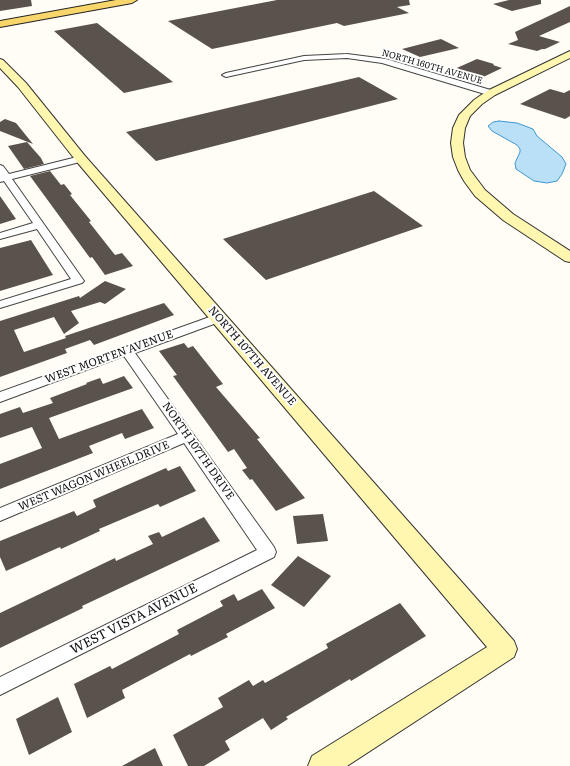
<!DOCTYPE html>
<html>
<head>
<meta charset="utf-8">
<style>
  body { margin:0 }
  canvas { display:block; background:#fffdf5 }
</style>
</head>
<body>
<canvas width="570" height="766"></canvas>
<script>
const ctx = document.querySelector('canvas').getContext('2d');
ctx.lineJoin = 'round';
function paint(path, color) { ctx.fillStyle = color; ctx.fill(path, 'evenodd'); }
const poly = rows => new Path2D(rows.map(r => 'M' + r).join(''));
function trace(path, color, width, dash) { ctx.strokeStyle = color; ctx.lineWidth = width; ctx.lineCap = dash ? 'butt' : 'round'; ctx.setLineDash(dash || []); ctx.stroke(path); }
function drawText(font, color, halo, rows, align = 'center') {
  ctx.font = font + ' Literata,serif'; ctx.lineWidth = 4; ctx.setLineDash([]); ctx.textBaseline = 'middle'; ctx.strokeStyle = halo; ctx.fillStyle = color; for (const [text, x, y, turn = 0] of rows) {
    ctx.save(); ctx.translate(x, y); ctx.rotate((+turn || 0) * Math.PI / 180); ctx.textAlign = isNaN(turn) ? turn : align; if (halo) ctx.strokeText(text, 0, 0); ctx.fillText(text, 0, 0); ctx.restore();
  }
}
const water = poly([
  [499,121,517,123,533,129,537,136,562,157,566,164,562,174,557,181,547,183,534,181,516,169,515,163,520,152,520,149,517,145,492,131,488,126,493,122,499,121]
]);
paint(water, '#b9e0f7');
trace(water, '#3f96cf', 1);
paint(poly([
  [0,0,31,0,32,6,0,11],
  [277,0,409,0,410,5,397,7,409,13,344,26,337,23,212,49,168,21],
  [509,0,541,0,541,4,512,11,493,4],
  [570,6,570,22,539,36,560,42,545,49,542,49,537,51,508,44,518,40,515,32],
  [97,23,173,82,124,93,54,31],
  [441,39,459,48,420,57,402,49],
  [477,59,494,64,493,65,502,68,477,80,450,71],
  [359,77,398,99,156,161,126,132],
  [550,89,564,93,570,90,570,116,565,119,520,104],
  [5,119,16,123,33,144,0,131,0,122],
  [27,142,41,158,44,164,24,169,8,146],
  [50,171,61,185,64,184,72,194,70,195,91,221,89,222,115,255,122,253,133,266,105,275,92,257,90,258,30,176],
  [374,191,423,226,266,280,223,239],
  [0,196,16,219,0,224],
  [31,240,53,275,0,291,0,248],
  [105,281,126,289,105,304,100,302,71,311,79,323,64,334,54,317,14,330,24,352,66,338,65,336,164,303,174,315,94,345,90,340,65,349,67,353,0,377,0,321,79,296,80,298],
  [184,343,188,348,193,346,223,384,216,387,260,438,257,439,305,498,276,511,252,479,250,480,242,470,247,468,234,449,228,452,173,376,177,375,159,351],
  [124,376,133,388,49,418,59,439,142,409,154,428,125,439,122,433,89,446,93,453,0,489,0,464,42,448,32,427,0,438,0,414,20,407,23,413,53,403,50,398,87,384,86,383,100,378,103,384],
  [180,466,196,491,160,507,158,504,99,529,100,531,61,549,60,547,6,571,0,557,0,541,74,511,77,516,96,507,93,500,166,468,168,471],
  [323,514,328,541,297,544,293,516],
  [204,517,220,541,82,606,83,608,0,648,0,613,115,558,116,561,153,544,148,536,159,532,162,537],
  [298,556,331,576,304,607,271,585],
  [262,589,275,608,226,634,228,637,191,656,190,654,122,690,125,698,87,718,74,684,110,666,112,669,179,634,177,630,223,606,220,601,234,594,238,601],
  [400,603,426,636,351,681,350,679,286,717,288,719,271,730,263,718,225,741,230,750,204,766,188,766,173,735,223,707,218,698,249,680,253,686,263,680,265,683,328,648,326,644],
  [58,697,72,732,29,755,16,719],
  [155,748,163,766,122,766]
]), '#5a524d');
const street = poly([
  [347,54,386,59,494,91,495,93,494,95,488,95,382,63,347,58,304,60,226,77,222,75,226,73,304,56,347,54],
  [81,156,84,157,85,159,84,161,12,179,84,281,82,283,0,308,0,301,71,279,37,229,0,239,0,233,33,223,4,181,0,182,0,165,3,166,9,174,81,156],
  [218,314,222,315,224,318,222,321,135,353,274,547,276,552,274,557,0,695,0,677,257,550,184,443,0,521,0,508,178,434,124,356,0,402,0,392,218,314]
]);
const secondary = poly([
  [570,51,570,58,495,95,482,104,470,116,465,128,463,143,465,157,470,170,485,190,513,214,570,251,570,262,565,261,503,220,475,196,464,181,458,170,453,157,451,143,453,128,459,115,474,100,487,91,570,51],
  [0,59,3,60,26,83,85,156,514,641,517,649,514,657,347,766,308,766,312,756,487,647,77,162,18,87,0,68,0,59]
]);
const primary = poly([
  [116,0,137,0,132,3,0,27,0,21,116,0]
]);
trace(street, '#444', 2);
trace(secondary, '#333', 2);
trace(primary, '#222', 2);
paint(street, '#fff');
paint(secondary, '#fff6b0');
paint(primary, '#f9d66b');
drawText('9px', '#111', '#fff', [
  ["NORTH 160TH AVENUE",432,67,16]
]);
drawText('11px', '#111', '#fff', [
  ["NORTH 107TH AVENUE",252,356,49],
  ["WEST MORTEN AVENUE",109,357,-20],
  ["NORTH 107TH DRIVE",198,451,55],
  ["WEST WAGON WHEEL DRIVE",94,476,-23]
]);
drawText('13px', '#111', '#fff', [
  ["WEST VISTA AVENUE",134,619,-27]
]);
</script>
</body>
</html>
